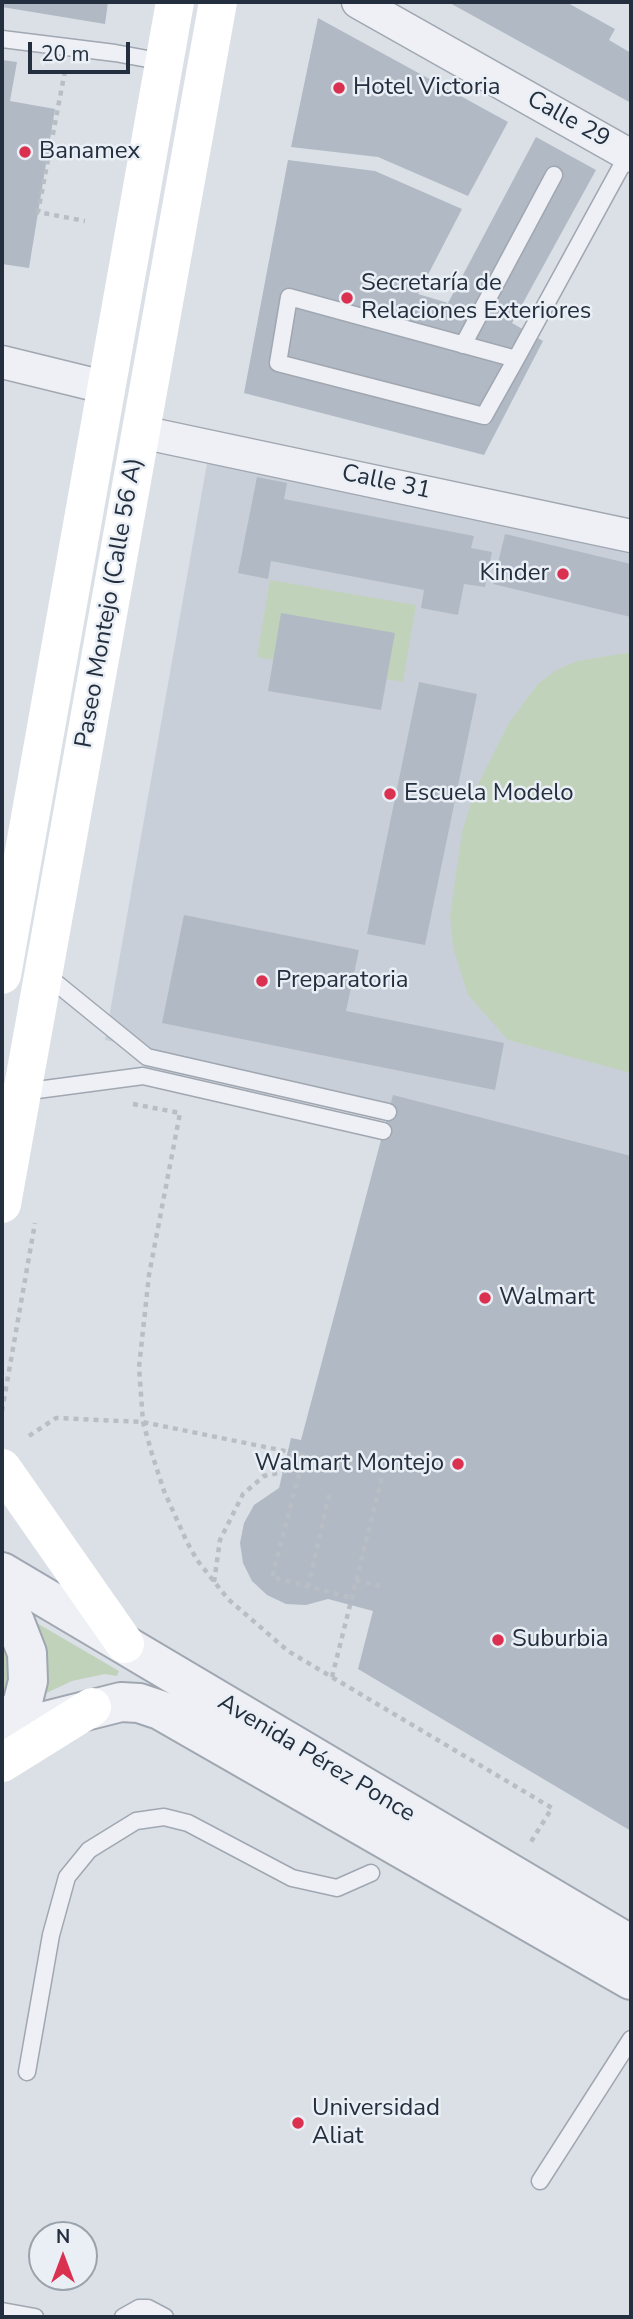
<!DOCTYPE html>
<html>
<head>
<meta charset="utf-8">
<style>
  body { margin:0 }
  #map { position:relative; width:633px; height:2319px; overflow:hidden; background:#dbe0e7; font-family:"Nunito Sans",sans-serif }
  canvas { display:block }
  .frame { position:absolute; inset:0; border:4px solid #232e3e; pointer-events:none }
  .north { position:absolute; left:28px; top:2221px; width:70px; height:70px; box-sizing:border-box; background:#eaeff5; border:2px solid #9aa2ac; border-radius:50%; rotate:0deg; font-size:19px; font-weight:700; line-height:28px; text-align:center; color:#232e3e }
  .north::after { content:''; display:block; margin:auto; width:24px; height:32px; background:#db3150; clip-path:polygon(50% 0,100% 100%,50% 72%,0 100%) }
  .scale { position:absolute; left:28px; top:42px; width:102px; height:32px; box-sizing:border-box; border:4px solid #232e3e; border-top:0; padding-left:9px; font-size:21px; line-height:24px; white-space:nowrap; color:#232e3e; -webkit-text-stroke:5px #eaeff5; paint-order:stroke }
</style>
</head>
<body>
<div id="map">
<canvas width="633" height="2319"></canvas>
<div class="frame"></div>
<div class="north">N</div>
<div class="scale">20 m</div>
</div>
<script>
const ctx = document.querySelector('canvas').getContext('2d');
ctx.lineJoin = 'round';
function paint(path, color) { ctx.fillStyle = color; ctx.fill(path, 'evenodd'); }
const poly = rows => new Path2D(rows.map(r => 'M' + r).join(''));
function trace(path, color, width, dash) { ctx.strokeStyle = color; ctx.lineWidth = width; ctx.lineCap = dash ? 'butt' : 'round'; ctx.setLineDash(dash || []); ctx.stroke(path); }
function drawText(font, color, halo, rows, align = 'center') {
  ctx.font = font + ' "Nunito Sans",sans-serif'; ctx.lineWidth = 5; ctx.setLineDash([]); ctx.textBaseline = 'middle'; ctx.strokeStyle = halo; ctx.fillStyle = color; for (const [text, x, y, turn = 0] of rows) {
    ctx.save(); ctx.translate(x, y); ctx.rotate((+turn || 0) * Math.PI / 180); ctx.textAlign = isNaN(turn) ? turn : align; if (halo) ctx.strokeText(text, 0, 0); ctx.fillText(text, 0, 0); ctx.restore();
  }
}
paint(poly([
  [209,452,631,548,631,1157,105,1040]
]), '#c8cfd9');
paint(poly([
  [270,580,416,605,403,682,257,657],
  [631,652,631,1073,508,1040,468,995,453,947,450,916,462,832,475,790,509,723,538,684,558,669,578,661],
  [18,1612,119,1671,117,1676,105,1674,72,1681,40,1696],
  [2,1633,10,1647,13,1697,2,1713]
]), '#c1d2bb');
paint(poly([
  [2,2,108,2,105,24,2,7],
  [448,2,566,2,615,29,609,40,631,53,631,103],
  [318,18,508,122,468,196,378,157,291,147],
  [2,60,17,62,10,101,55,109,29,268,2,264],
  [536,137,596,170,512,323,543,341,484,455,244,393,288,160,375,171,462,209,418,294,448,303],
  [257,477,287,483,284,499,474,536,471,548,492,552,485,587,464,584,458,615,421,608,424,590,271,561,268,579,238,573],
  [505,534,631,564,631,617,493,584],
  [281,613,395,633,381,710,268,691],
  [419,682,477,694,425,945,367,934],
  [184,915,359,950,346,1011,504,1043,495,1090,162,1023],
  [393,1095,631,1156,631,1831,358,1669,373,1611,328,1599,306,1605,286,1604,267,1595,252,1581,243,1563,240,1543,244,1523,254,1505,279,1488,291,1438,301,1440]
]), '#b1b9c4');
const service = poly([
  [2,39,115,53,164,62],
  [463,345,554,175],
  [516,359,289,297,278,363,484,416,516,359,628,154],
  [45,974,147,1057,388,1112],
  [22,1092,143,1076,383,1131],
  [27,2072,51,1935,67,1877,89,1850,136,1821,164,1817,188,1823,292,1878,337,1888,371,1873],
  [540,2181,631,2039],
  [2,2311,35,2317],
  [123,2317,139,2308,148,2308,165,2317]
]);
const minor = poly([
  [358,2,631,156],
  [2,362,104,387],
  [141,432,631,536]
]);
const tertiary = poly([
  [2,1572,631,1945],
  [2,1603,15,1622,27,1653,28,1681,22,1705,2,1727],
  [2,1732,121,1702,139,1703,160,1710,631,1980]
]);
trace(service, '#a0a7b1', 19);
trace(minor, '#a0a7b1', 35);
trace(tertiary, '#a0a7b1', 42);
trace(poly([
  [65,71,38,212,85,221],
  [133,1104,180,1113,149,1275,139,1367,143,1422,152,1454,164,1491,187,1542,197,1560,228,1599,288,1651,552,1808,529,1845],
  [2,1411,35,1223],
  [29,1436,56,1418,143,1422,383,1471],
  [304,1455,272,1577,352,1598],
  [356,1580,380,1586],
  [214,1582,220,1540,243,1494,264,1476,301,1468],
  [308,1587,329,1495],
  [332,1677,386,1461]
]), '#b9bec5', 4.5, [5, 5]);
trace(service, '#eef0f5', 16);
trace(minor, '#eef0f5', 32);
trace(tertiary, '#eef0f5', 38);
trace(poly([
  [2,975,175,2],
  [2,1204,218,2],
  [2,1468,125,1644],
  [2,1763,92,1707]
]), '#fff', 38);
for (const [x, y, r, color] of [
  [339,88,7,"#db3150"],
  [25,152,7,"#db3150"],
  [347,298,7,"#db3150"],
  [563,574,7,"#db3150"],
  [390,794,7,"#db3150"],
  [262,981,7,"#db3150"],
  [485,1298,7,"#db3150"],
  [458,1464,7,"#db3150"],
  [498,1640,7,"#db3150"],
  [298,2123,7,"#db3150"]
]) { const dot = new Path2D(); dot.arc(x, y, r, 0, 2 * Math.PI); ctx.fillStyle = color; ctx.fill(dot); trace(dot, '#eaeff5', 2.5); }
drawText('24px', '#232e3e', '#eaeff5', [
  ["Hotel Victoria",353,88],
  ["Banamex",39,152],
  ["Secretaría de",361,284],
  ["Relaciones Exteriores",361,312],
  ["Kinder",549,574,"right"],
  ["Escuela Modelo",404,794],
  ["Preparatoria",276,981],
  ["Walmart",499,1298],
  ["Walmart Montejo",444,1464,"right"],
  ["Suburbia",512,1640],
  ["Universidad",312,2109],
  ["Aliat",312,2137]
], 'left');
drawText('24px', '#232e3e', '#eaeff5', [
  ["Calle 29",568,120,29],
  ["Calle 31",386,483,12],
  ["Paseo Montejo (Calle 56 A)",110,603,-80],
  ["Avenida Pérez Ponce",316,1759,31]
]);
</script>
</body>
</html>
